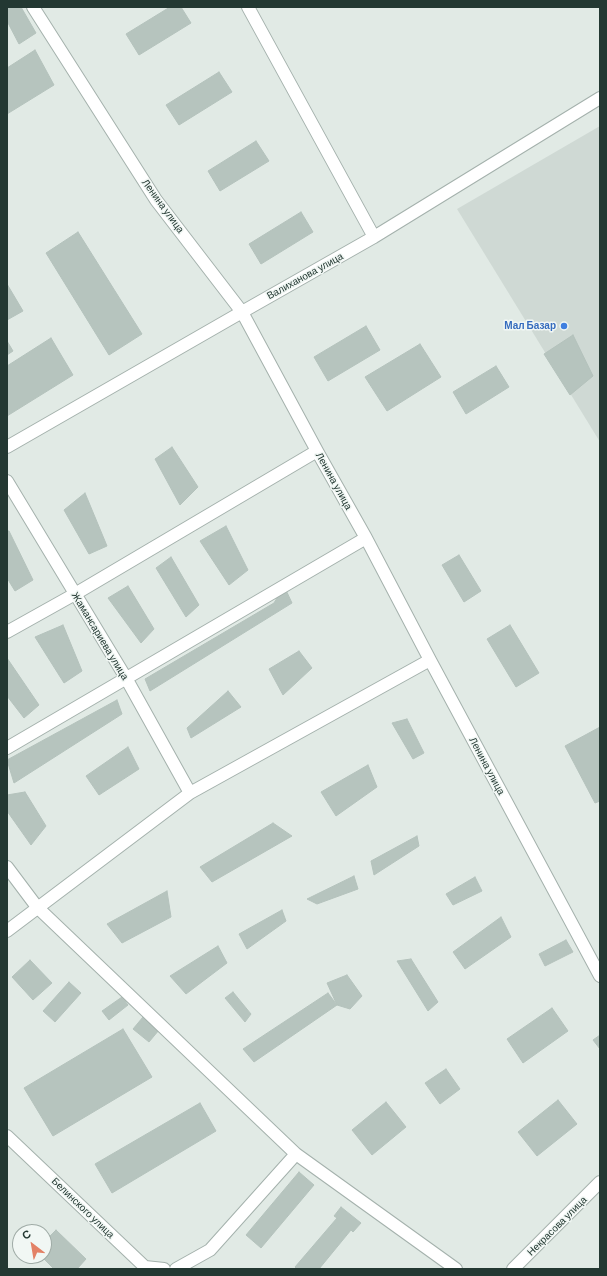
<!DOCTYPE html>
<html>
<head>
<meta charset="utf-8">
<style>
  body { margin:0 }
  #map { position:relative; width:607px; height:1276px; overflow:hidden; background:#e1eae5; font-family:Barlow,sans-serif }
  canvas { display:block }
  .frame { position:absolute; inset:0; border:8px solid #233832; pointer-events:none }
  .north { position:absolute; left:12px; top:1224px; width:40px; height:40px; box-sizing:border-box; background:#f1f7f4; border:1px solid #9faba6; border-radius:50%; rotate:329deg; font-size:11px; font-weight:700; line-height:16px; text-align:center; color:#233832 }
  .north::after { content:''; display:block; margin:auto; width:14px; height:18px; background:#e38166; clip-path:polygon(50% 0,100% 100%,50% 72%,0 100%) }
</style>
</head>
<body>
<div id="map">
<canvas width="607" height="1276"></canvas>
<div class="frame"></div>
<div class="north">С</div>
</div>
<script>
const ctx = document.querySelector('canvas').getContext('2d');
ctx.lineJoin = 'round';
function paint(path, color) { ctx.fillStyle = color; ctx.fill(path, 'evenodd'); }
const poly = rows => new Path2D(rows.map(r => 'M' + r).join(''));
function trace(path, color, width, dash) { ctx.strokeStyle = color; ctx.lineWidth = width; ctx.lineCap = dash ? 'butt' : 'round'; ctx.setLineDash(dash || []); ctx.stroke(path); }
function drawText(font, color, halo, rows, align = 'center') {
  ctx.font = font + ' Barlow,sans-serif'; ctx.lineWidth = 3; ctx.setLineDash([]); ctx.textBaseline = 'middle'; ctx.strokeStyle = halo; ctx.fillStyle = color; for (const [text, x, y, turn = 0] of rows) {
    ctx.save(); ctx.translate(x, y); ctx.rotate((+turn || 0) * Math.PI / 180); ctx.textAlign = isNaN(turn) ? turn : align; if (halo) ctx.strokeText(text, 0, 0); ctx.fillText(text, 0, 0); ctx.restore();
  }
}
paint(poly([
  [600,126,600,442,457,209]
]), '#cfd9d4');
const building = poly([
  [7,7,21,7,36,33,19,44,7,21,7,7],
  [170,7,181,7,191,23,139,55,126,34,170,7],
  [35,50,54,85,7,114,7,68,35,50],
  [219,72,232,92,179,125,166,105,219,72],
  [256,141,269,161,220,191,208,171,256,141],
  [301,212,313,232,261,264,249,244,301,212],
  [78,232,142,334,109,355,46,253,78,232],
  [7,284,23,311,7,320,7,284],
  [366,326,380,350,328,381,314,357,366,326],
  [573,335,593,376,570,395,544,354,573,335],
  [51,338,73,375,7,416,7,366,51,338],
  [7,341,13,351,7,355,7,341],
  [420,344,441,377,387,411,365,377,420,344],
  [496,366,509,387,466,414,453,392,496,366],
  [172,447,198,487,180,505,155,459,172,447],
  [85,493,107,546,89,554,64,510,85,493],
  [226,526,248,570,229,585,200,541,226,526],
  [7,531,9,531,33,580,15,591,7,578,7,531],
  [459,555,481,591,464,602,442,565,459,555],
  [171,557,199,605,186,617,156,568,171,557],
  [128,586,154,629,141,643,108,598,128,586],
  [284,586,292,603,150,691,145,679,274,603,284,586],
  [63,625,82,671,64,683,35,637,63,625],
  [510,625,539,673,516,687,487,639,510,625],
  [299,651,312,668,283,695,269,669,299,651],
  [7,658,39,705,24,718,7,696,7,658],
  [228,691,241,707,191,738,187,728,228,691],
  [117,700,122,714,14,783,7,760,117,700],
  [407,719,424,753,413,759,392,723,407,719],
  [600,727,600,801,595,803,565,746,600,727],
  [128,747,139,769,99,795,86,776,128,747],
  [368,765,377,787,336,816,321,792,368,765],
  [25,792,46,826,31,845,7,811,7,795,25,792],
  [273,823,292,836,212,882,200,867,273,823],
  [417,836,419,846,374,875,371,861,417,836],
  [354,876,358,889,317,904,307,899,354,876],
  [475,877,482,891,453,905,446,894,475,877],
  [167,891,171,917,122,943,107,924,167,891],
  [282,910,286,921,247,949,239,934,282,910],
  [501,917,511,937,465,969,453,952,501,917],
  [566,940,573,952,545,966,539,954,566,940],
  [218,946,227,963,186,994,170,976,218,946],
  [411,959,438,1002,428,1011,397,961,411,959],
  [30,960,52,983,33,1000,12,977,30,960],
  [347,975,362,996,350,1009,337,1005,327,983,347,975],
  [69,982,81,993,55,1022,43,1011,69,982],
  [233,992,251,1014,245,1022,225,998,233,992],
  [328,993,337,1005,254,1062,243,1049,328,993],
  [122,997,128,1005,109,1020,102,1011,122,997],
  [552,1008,568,1031,523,1063,507,1039,552,1008],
  [143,1017,159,1030,149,1042,133,1029,143,1017],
  [123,1029,152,1077,53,1136,24,1088,123,1029],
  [600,1035,600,1049,593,1040,600,1035],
  [446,1069,460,1089,440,1104,425,1083,446,1069],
  [558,1100,577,1124,537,1156,518,1132,558,1100],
  [386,1102,406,1127,372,1155,352,1130,386,1102],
  [200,1103,216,1131,112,1193,95,1164,200,1103],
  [299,1172,314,1185,261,1248,246,1235,299,1172],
  [341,1207,361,1223,353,1232,351,1230,319,1269,297,1269,295,1267,337,1218,334,1216,341,1207],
  [56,1230,86,1259,77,1269,54,1269,41,1256,44,1256,44,1242,56,1230]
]);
paint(building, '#b6c4be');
trace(building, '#b4c2bc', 1);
const minor = poly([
  [33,7,156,200,242,312,317,451,366,538,430,660,600,976],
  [248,7,374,237],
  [7,447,242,312,374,237,600,98],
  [7,481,126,678,190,793],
  [7,632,75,594,317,451],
  [7,748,366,538],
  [7,867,37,907,296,1154,456,1269],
  [7,931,190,793,430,660],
  [7,1136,145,1267,164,1269],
  [176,1269,210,1250,296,1154],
  [513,1269,600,1182]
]);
trace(minor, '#a4b1ac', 14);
trace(minor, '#fff', 12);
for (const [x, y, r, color] of [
  [564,326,4,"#3f7fe0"]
]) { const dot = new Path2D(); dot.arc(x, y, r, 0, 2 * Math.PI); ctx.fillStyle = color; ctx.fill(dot); trace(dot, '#f1f7f4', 1.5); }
drawText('10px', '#233832', '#f1f7f4', [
  ["Ленина улица",163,206,54],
  ["Валиханова улица",305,276,-29],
  ["Ленина улица",334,481,61],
  ["Жамансариева улица",100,636,59],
  ["Ленина улица",487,766,62],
  ["Белинского улица",83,1208,44],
  ["Некрасова улица",557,1226,-45]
]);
drawText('bold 10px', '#366cbe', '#f1f7f4', [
  ["Мал Базар",556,326]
], 'right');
</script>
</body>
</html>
